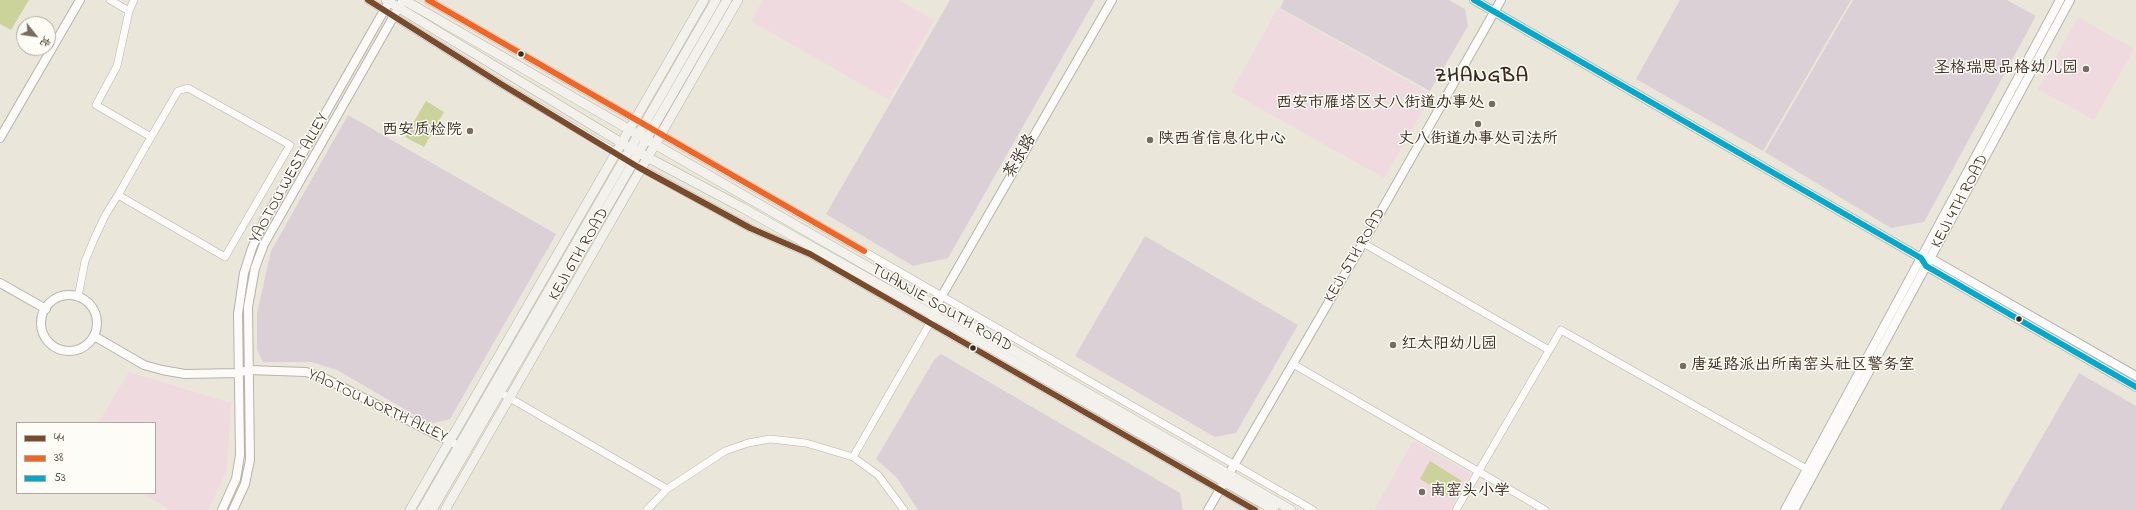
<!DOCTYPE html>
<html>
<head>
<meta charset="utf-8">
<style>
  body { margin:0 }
  #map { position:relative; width:2136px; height:510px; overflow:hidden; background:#eae7da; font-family:"Indie Flower","LXGW WenKai TC",sans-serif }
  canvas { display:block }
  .legend { position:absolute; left:16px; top:422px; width:140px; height:72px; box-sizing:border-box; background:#fdfcf7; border:1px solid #afa8a0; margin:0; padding:5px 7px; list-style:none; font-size:12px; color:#3b2a1e }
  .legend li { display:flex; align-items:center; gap:8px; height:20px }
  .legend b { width:20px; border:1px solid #afa8a0 }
  .north { position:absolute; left:16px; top:16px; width:40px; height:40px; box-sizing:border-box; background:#fdfcf7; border:1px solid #afa8a0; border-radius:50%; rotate:120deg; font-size:11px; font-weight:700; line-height:16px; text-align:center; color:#3b2a1e }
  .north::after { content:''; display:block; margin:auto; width:14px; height:18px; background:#786c60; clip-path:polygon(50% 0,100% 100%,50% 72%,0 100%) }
</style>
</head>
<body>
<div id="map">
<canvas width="2136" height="510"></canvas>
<ul class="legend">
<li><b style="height:5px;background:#7a4b2a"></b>44</li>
<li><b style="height:5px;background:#f26522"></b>38</li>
<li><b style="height:5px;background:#00a9ce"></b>53</li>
</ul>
<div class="north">北</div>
</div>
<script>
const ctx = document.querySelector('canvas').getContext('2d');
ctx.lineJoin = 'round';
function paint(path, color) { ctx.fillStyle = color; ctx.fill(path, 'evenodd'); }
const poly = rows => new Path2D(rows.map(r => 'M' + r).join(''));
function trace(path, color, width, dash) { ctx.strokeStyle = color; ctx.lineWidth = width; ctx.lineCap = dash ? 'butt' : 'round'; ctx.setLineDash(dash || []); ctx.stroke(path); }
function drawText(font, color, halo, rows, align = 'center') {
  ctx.font = font + ' "Indie Flower","LXGW WenKai TC",sans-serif'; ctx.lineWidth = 3; ctx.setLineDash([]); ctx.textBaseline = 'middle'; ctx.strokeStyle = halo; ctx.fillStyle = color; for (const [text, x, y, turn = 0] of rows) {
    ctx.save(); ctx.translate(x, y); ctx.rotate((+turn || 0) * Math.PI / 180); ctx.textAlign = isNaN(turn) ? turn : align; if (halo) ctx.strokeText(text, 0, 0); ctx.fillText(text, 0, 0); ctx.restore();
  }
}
paint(poly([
  [763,0,899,0,934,20,889,100,751,21],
  [1278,8,1432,95,1384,178,1231,92],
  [2078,17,2134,49,2094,120,2038,89],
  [129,372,231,403,227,470,208,510,171,510,142,493,155,493,155,423,98,423],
  [1413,441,1471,474,1450,510,1374,510]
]), '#eedadf');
paint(poly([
  [950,0,1095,0,948,258,913,266,826,214],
  [1284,0,1449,0,1465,9,1468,26,1430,91,1280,8],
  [1680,0,1851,0,1763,151,1636,79],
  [1853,0,2007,0,2036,16,1924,222,1891,228,1765,152],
  [348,115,556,234,450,419,430,424,337,370,311,362,263,362,257,350,257,313,271,251],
  [1145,236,1298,325,1236,433,1215,437,1075,356],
  [941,354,1180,493,1183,510,918,510,897,478,876,459,934,360],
  [2079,373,2136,406,2136,510,2000,510]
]), '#dbd0d5');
paint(poly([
  [0,0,29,0,11,30,0,24],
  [426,101,444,112,424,147,405,137],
  [1430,461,1462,481,1452,498,1420,479]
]), '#cbd39a');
const minor = poly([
  [110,0,129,11],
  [134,0,129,11,117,66,96,105,151,137],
  [368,0,501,84,620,155],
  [428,0,1313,510],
  [628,161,750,228,810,254,1255,510],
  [1363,243,1549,350],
  [78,297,85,261,95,237,106,214,118,195,151,137,178,91,188,88,290,145,225,257,118,195],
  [1293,364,1545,510],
  [496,390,667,489],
  [853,457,934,316],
  [647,510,667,489,725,451,748,443,770,439,806,443,853,457,878,475,904,510],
  [1456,510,1561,330,1812,472]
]);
const tertiary = poly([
  [1474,0,1921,258,1926,266,2136,387],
  [0,138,80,0],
  [1926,258,1930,258,2136,376],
  [0,283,46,309],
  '41 323a28 28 0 1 1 56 0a28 28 0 1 1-56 0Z',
  [935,311,936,306,1112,0],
  [94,336,144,365,162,370,185,374,238,373,248,370,306,372,322,377,465,449],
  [222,510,236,479,240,455,238,314,244,273,252,248,264,221,390,0],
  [233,510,245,484,250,460,248,307,255,268,264,244,403,0],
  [1208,510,1363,243,1501,0],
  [1785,510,2060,0],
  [1794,510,2070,0]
]);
const secondary = poly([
  [386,0,630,148,743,208,912,303,1274,510],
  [404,0,1291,510],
  [410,510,704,0],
  [422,510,716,0],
  [432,510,727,0],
  [445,510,738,0]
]);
trace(minor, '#b6b3aa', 8);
trace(tertiary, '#b6b3aa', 10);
trace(secondary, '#b6b3aa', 10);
trace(minor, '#fcfbf9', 7);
trace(tertiary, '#fcfbf9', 8);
trace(secondary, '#f3f1eb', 9);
trace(poly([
  [368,0,501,84,638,167,750,228,810,254,1255,510]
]), '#7a4b2a', 6);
trace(poly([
  [428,0,864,251]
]), '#f26522', 6);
trace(poly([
  [1474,0,1921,258,1926,266,2136,387]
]), '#00a9ce', 6);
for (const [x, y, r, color] of [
  [521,54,3.5,"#3b2a1e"],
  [2086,69,4,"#786c60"],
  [1492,104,4,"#786c60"],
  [1478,124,4,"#786c60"],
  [470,131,4,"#786c60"],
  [1150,140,4,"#786c60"],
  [2019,319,3.5,"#3b2a1e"],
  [1393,345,4,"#786c60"],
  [973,348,3.5,"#3b2a1e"],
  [1683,366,4,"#786c60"],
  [1422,492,4,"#786c60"]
]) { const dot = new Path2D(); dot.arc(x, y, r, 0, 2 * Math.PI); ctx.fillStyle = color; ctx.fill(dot); trace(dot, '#fdfcf7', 1.5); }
drawText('16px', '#3b2a1e', '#fdfcf7', [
  ["圣格瑞思品格幼儿园",2078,69,"right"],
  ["西安市雁塔区丈八街道办事处",1484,104,"right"],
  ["西安质检院",462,131,"right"],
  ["陕西省信息化中心",1158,140],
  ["丈八街道办事处司法所",1478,140,"center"],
  ["红太阳幼儿园",1401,345],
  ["唐延路派出所南窑头社区警务室",1691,366],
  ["南窑头小学",1430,492]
], 'left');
drawText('16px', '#3b2a1e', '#fdfcf7', [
  ["茶张路",1021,157,-60],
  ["YAOTOU WEST ALLEY",290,179,-61],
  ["KEJI 4TH ROAD",1961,202,-62],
  ["KEJI 6TH ROAD",580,255,-60],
  ["KEJI 5TH ROAD",1356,256,-60],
  ["TUANJIE SOUTH ROAD",941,309,30],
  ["YAOTOU NORTH ALLEY",377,407,25]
]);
ctx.letterSpacing = '1px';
drawText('bold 20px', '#3b2a1e', '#fdfcf7', [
  ["ZHANGBA",1482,78]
]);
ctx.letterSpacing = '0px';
</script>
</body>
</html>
